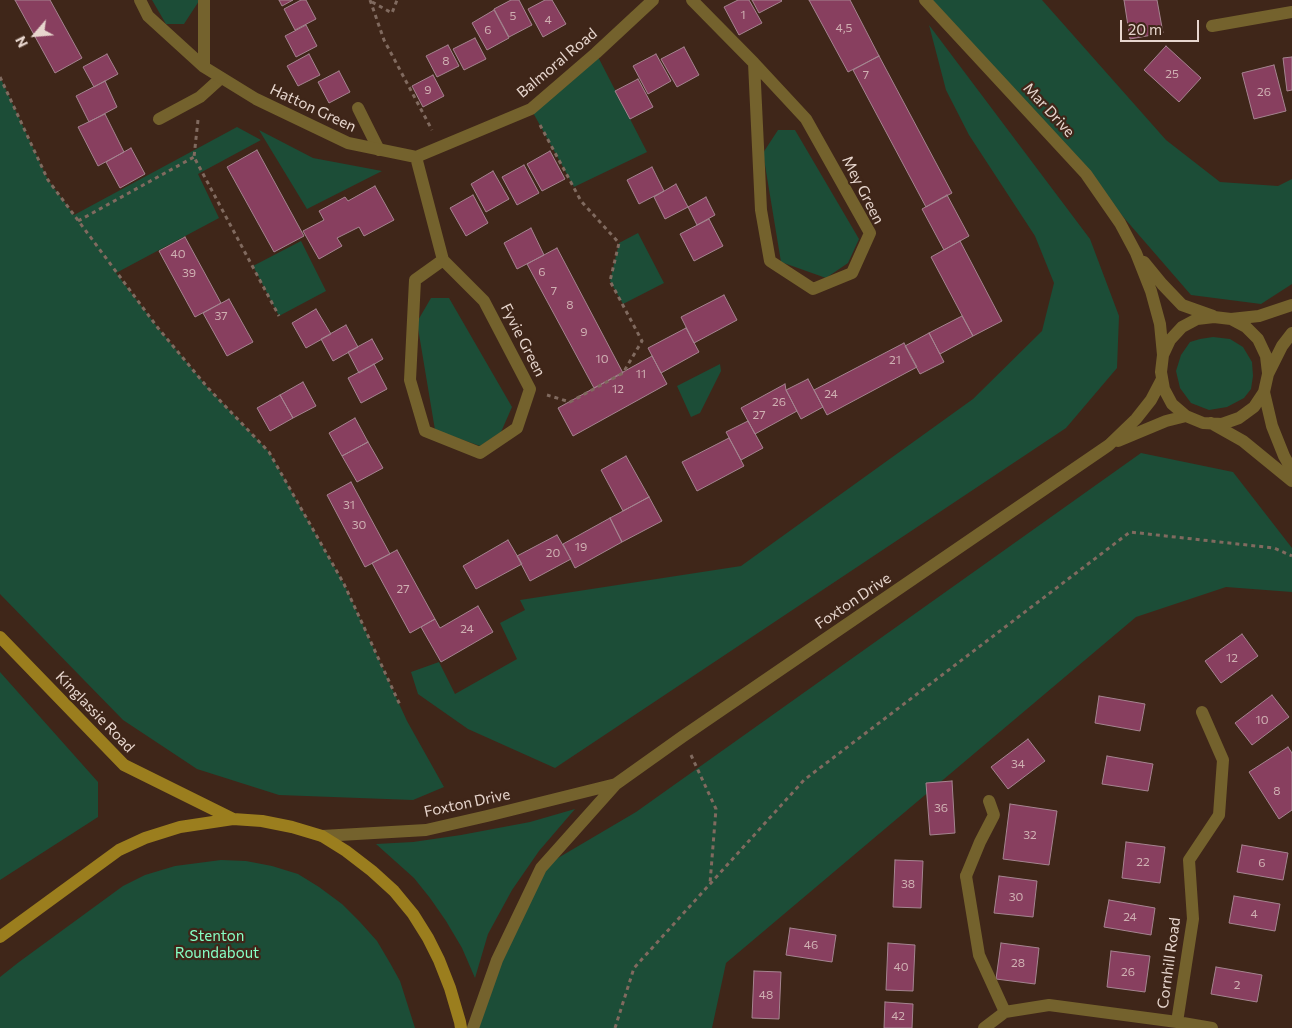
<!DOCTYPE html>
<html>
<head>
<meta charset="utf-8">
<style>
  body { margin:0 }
  #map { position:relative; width:1292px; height:1028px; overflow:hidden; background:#3f2619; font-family:Commissioner,sans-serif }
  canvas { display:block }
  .north { position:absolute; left:10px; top:10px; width:50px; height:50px; -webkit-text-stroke:4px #3f2619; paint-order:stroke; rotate:243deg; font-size:14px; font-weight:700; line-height:20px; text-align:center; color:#e7d6ce }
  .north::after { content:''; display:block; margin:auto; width:18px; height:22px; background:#e7d6ce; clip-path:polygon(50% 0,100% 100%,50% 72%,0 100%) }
  .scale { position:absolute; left:1120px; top:20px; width:79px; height:22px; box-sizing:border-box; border:2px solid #e7d6ce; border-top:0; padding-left:6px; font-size:15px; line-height:18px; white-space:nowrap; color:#e7d6ce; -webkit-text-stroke:4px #3f2619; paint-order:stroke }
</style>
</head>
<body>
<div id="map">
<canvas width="1292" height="1028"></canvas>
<div class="north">N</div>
<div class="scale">20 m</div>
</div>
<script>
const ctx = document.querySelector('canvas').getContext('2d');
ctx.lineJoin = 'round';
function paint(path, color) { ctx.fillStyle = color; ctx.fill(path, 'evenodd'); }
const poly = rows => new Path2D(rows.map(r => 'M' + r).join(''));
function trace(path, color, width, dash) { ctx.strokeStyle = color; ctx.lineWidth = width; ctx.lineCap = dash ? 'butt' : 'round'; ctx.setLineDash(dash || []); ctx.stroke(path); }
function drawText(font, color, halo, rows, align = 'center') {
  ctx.font = font + ' Commissioner,sans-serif'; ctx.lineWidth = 4.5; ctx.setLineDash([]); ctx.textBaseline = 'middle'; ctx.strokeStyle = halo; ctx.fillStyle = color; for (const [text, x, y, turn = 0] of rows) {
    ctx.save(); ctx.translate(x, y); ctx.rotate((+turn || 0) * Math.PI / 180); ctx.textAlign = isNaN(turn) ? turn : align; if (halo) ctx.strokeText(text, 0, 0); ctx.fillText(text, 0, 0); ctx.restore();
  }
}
paint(poly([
  [152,0,199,0,199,1,184,24,166,24],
  [925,0,1042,0,1166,140,1220,182,1278,186,1292,179,1292,284,1261,304,1191,295,1086,174],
  [929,25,1090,239,1119,316,1117,368,1066,428,555,768,468,729,418,694,411,672,439,662,455,694,517,659,500,623,525,610,520,600,741,566,973,399,1042,331,1054,283,1035,236,969,135,946,90],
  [596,53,647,152,574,187,531,109],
  [0,77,48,180,74,215,237,127,261,140,198,174,219,218,116,273,158,328,208,388,269,452,344,584,407,721,444,787,413,800,279,795,197,769,123,720,0,594],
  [259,130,313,158,382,171,307,209],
  [778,130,795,130,859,239,848,263,826,278,781,262,763,153],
  [638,233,664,283,623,304,610,281,619,243],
  [301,241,326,291,279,316,253,266],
  [431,298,449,298,512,407,501,432,480,446,435,430,417,322],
  [1213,337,1230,339,1243,347,1252,362,1253,376,1251,389,1244,398,1227,407,1209,410,1191,403,1180,388,1176,371,1181,355,1190,342,1200,339],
  [720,364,721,371,700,413,691,417,677,386],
  [1141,453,1233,472,1292,548,1292,592,1226,587,1136,617,726,963,712,1028,473,1028,541,868,636,812],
  [0,672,98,782,98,817,0,880],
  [575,809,539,851,512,890,488,934,475,978,462,948,446,921,430,898,414,878,376,844,413,842,461,835,530,822],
  [221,860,246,861,272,866,298,874,319,887,342,904,360,922,377,941,390,963,400,981,415,1028,0,1028,0,977,19,962,123,886,145,875,175,866]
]), '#1c4d37');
const building = poly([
  [15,0,50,0,82,58,55,73,15,0],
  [279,0,293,0,282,6,279,0],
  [301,0,306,0,316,19,295,30,284,9,301,0],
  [511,0,519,0,532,25,509,37,494,9,511,0],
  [545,0,552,0,566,24,543,37,528,9,545,0],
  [738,0,749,0,762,23,739,35,724,7,738,0],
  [752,0,781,0,782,1,759,13,752,0],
  [809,0,850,0,879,56,848,72,809,0],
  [1124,0,1157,0,1163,33,1130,39,1124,0],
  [494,10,509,38,487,50,472,23,494,10],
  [306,25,317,46,296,57,285,36,306,25],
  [475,38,486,59,464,70,453,49,475,38],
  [448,45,459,66,437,77,426,56,448,45],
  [1166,46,1201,78,1179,102,1144,70,1166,46],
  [684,47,699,75,677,87,661,59,684,47],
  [107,54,118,74,94,87,83,67,107,54],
  [309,54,320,75,298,86,287,66,309,54],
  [656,54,671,81,648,94,633,66,656,54],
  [879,56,952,193,926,207,853,70,879,56],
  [1292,57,1292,90,1287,91,1283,58,1292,57],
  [1274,65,1286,111,1254,119,1242,73,1274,65],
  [339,71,350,92,329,103,318,82,339,71],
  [433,75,444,96,423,107,412,86,433,75],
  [638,79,653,107,630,119,615,91,638,79],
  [105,81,117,107,89,122,76,96,105,81],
  [105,114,124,152,98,166,78,127,105,114],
  [131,148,145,174,120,188,106,162,131,148],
  [257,150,304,236,274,252,227,167,257,150],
  [550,151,565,179,542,191,527,164,550,151],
  [524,165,539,193,517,205,502,177,524,165],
  [652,167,664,191,639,204,627,180,652,167],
  [493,171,509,199,486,212,471,184,493,171],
  [676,184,688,207,665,219,654,197,676,184],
  [375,186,394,220,364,236,359,227,337,238,342,246,319,259,303,231,324,220,319,211,345,197,348,201,375,186],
  [473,195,488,223,466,236,450,208,473,195],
  [947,195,969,236,944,250,922,209,947,195],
  [706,197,715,215,697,225,688,207,706,197],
  [709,219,723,246,694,261,680,234,709,219],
  [531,228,544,255,517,269,504,243,531,228],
  [185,237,221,303,195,317,159,251,185,237],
  [960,241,1002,321,973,336,931,257,960,241],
  [557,248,623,373,594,388,527,264,557,248],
  [724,295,737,320,694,343,681,317,724,295],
  [229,299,253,342,227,356,203,313,229,299],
  [316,309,331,334,306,348,292,323,316,309],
  [962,316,973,336,940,354,929,333,962,316],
  [346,325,358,347,333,361,321,339,346,325],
  [686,328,699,352,661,373,648,348,686,328],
  [929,333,944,362,920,374,905,346,929,333],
  [372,339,383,359,359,373,348,352,372,339],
  [904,343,917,367,827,415,814,390,904,343],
  [652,356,667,384,573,436,558,408,652,356],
  [374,364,387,389,361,403,348,378,374,364],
  [808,379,823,407,801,419,786,390,808,379],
  [303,382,316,406,293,418,280,395,303,382],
  [785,384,786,390,797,411,755,434,741,408,785,384],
  [280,395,293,418,270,431,257,408,280,395],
  [355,418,368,442,342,456,329,433,355,418],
  [748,421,763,448,741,460,726,432,748,421],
  [729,438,744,466,697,491,682,462,729,438],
  [368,442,383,468,357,482,342,456,368,442],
  [626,456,649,497,623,511,601,470,626,456],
  [351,482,390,554,365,567,327,495,351,482],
  [649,497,662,521,622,542,610,518,649,497],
  [610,518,622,542,575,568,563,544,610,518],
  [557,535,571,559,530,581,517,556,557,535],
  [508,540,522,564,476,589,463,566,508,540],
  [397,550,435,619,410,633,372,563,397,550],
  [478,606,493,632,441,662,421,627,435,619,440,628,478,606],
  [1242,634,1258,656,1221,683,1205,661,1242,634],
  [1272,695,1289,717,1252,745,1235,723,1272,695],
  [1099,696,1145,704,1140,731,1095,723,1099,696],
  [1028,739,1045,761,1008,789,991,767,1028,739],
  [1288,747,1292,753,1292,810,1279,819,1249,772,1288,747],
  [1107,756,1153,764,1148,791,1102,784,1107,756],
  [952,781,955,833,930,835,926,783,952,781],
  [1010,804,1057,811,1049,865,1003,859,1010,804],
  [1126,842,1165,847,1160,883,1122,878,1126,842],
  [1242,845,1288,853,1283,880,1237,872,1242,845],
  [895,860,923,861,921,908,893,907,895,860],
  [999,876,1037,881,1033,917,994,913,999,876],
  [1234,896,1280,904,1275,931,1229,923,1234,896],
  [1109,900,1155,908,1151,935,1104,927,1109,900],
  [790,928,836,935,832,962,786,955,790,928],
  [888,943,915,945,913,991,886,990,888,943],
  [1001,943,1039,948,1035,984,996,979,1001,943],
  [1111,951,1150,956,1145,992,1107,987,1111,951],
  [1216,967,1262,975,1257,1002,1211,994,1216,967],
  [754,971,781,972,779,1019,752,1018,754,971],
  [885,1002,913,1004,912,1028,884,1028,885,1002]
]);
paint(building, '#883f5f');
trace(building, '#a58490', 1);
trace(poly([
  [370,0,384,40,432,130],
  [372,2,392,13,397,0],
  [0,77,48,180,158,328,208,388,269,452,344,584,400,705],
  [198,120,194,157,279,316],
  [540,125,581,201,619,243,610,281,642,341,623,373,570,402,547,395],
  [78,221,194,157],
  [691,755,716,809,710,883],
  [615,1028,634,968,804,780,1130,532,1274,548,1292,556]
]), '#806a5f', 3, [4, 4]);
trace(poly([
  [358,108,379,150],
  [159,119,200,97,221,78],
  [966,876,980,842,994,815,989,801]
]), '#74622d', 12);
trace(poly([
  [140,0,148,16,204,67,256,99,348,143,416,157],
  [204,0,204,67],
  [692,0,754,63,806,119,870,233,852,273,813,289,770,261,761,210,754,63],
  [925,0,1086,174,1120,223,1136,253,1151,291,1160,324,1163,355],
  [1212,26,1292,12],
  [416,157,443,260,484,301,530,389,517,428,480,453,425,431,410,380,415,280,443,260],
  [416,157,531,109,596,53,653,0],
  [1144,262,1162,284,1182,305,1213,316],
  [1292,305,1259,316,1231,319,1214,317,1197,319,1182,327,1170,340,1163,355,1161,372,1164,389,1172,404,1186,416,1203,423,1222,424,1239,418,1254,407,1264,392,1268,374,1282,346,1292,333],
  [1231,319,1246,327,1258,339,1266,356,1268,373],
  [1264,392,1272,426,1284,456,1292,470],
  [1211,423,1243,441,1292,481],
  [1118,441,1166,421,1186,416],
  [322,836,426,830,487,816,616,784],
  [966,876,979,955,1005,1012],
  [1177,1022,1193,919,1189,860,1219,815,1223,760,1202,712],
  [473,1028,497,960,541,868,616,784,682,737,1109,445,1136,419,1151,400,1162,379],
  [984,1028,1005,1012,1049,1005,1177,1022,1212,1028]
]), '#74622d', 12);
trace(poly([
  [0,637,124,765,233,819],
  [0,937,119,850,145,838,180,827,233,819,262,821,292,827,322,836,346,851,372,871,394,891,413,914,428,938,439,960,450,988,460,1022,461,1028]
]), '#9b7e1e', 12);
drawText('12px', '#cfb0b2', null, [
  ["1",743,15],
  ["5",513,16],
  ["4",548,20],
  ["4,5",844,28],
  ["6",488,30],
  ["8",446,61],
  ["25",1172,74],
  ["7",866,75],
  ["9",428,90],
  ["26",1264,92],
  ["40",178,254],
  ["6",542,272],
  ["39",189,273],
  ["7",554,291],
  ["8",570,305],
  ["37",221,316],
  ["9",584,332],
  ["10",602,359],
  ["21",895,360],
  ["11",641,374],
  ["12",618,389],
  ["24",831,394],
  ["26",779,402],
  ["27",759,415],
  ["31",349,505],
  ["30",359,525],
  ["19",581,547],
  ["20",553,553],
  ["27",403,589],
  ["24",467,629],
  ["12",1232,658],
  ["10",1262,720],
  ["34",1018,764],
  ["8",1277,791],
  ["36",941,808],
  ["32",1030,835],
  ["22",1143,862],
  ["6",1262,863],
  ["38",908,884],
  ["30",1016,897],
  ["4",1254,914],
  ["24",1130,917],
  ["46",811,945],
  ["28",1018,963],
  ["40",901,967],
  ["26",1128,972],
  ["2",1237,985],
  ["48",766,995],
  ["42",898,1016]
]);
drawText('15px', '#e7d6ce', '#3f2619', [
  ["Balmoral Road",557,63,-40],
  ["Hatton Green",313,108,25],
  ["Mar Drive",1049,110,47],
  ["Mey Green",863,190,63],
  ["Fyvie Green",523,340,63],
  ["Foxton Drive",853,601,-34],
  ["Kinglassie Road",95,712,46],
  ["Foxton Drive",467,803,-12],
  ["Cornhill Road",1169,963,-82]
]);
drawText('15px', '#86ffc5', '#3f2619', [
  ["Stenton",217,936],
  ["Roundabout",217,953]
]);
</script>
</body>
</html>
